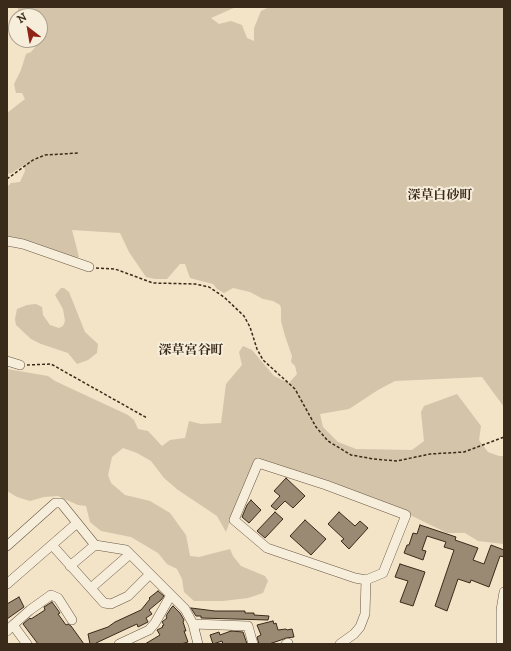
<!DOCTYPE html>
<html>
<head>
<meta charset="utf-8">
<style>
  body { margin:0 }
  #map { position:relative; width:511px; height:651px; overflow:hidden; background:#f3e3c7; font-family:"IM FELL DW Pica",serif }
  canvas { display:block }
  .frame { position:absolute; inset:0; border:8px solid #392a1a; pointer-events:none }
  .north { position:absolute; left:8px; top:8px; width:40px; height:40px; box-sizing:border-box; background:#f7eddb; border:1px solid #ab9f8e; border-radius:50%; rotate:329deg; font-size:11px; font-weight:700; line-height:16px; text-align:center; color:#392a1a }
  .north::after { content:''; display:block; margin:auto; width:14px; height:18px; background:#8f2418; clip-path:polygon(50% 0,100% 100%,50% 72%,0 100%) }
</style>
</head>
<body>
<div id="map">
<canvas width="511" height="651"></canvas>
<div class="frame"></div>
<div class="north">N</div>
</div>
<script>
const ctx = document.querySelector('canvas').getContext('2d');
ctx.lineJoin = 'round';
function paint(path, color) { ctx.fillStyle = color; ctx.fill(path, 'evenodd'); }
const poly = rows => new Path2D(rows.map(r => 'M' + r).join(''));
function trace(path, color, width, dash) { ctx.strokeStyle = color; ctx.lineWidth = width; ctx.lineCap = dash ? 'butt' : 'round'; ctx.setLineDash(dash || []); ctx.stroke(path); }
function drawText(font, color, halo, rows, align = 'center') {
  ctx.font = font + ' "IM FELL DW Pica","Noto Serif JP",serif'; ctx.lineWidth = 4; ctx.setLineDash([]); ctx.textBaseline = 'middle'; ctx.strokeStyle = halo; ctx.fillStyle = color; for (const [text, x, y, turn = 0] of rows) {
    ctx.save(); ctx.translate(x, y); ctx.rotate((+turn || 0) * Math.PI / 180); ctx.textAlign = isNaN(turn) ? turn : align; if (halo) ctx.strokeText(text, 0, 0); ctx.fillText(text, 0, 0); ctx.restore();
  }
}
paint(poly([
  [17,7,236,7,211,18,219,24,231,21,242,25,247,38,254,41,254,28,261,11,269,7,504,7,504,407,482,377,395,381,378,390,349,409,320,414,323,427,338,442,356,449,412,450,424,441,421,412,424,406,457,394,481,426,479,440,488,452,499,456,504,456,504,544,478,541,465,533,447,533,408,514,256,461,242,488,226,532,217,516,178,490,164,478,151,461,137,453,123,448,112,457,108,475,111,483,125,495,150,501,170,513,186,535,190,556,199,557,230,549,233,556,241,566,265,576,268,581,263,593,248,598,223,601,194,601,184,592,182,579,177,569,167,564,158,553,131,537,101,531,90,522,86,506,78,505,58,496,44,497,30,501,17,497,7,491,7,369,48,376,55,381,128,415,134,420,138,429,148,431,162,446,170,440,185,438,189,421,201,424,221,423,226,384,242,365,239,352,243,346,252,350,274,376,289,383,297,374,295,366,291,362,292,356,285,336,281,321,281,308,280,305,273,301,263,299,250,292,233,288,224,293,217,289,213,284,190,278,185,264,180,264,167,279,155,279,146,277,129,252,120,233,72,230,79,257,70,260,36,245,7,236,7,187,11,183,20,182,25,171,24,165,12,173,7,174,7,113,25,99,22,93,16,93,14,84,21,70,26,54,31,52,39,43,41,35,40,16,21,16],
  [61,288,64,288,69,292,85,332,98,344,97,353,88,360,77,364,68,353,41,344,31,339,16,325,15,319,17,309,27,305,36,304,42,307,43,315,50,325,59,328,63,326,65,321,63,309,55,295]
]), '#d3c4aa');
const building = poly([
  [286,478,305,496,293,508,285,501,276,510,271,506,280,496,274,491,286,478],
  [251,500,261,510,249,523,242,517,247,505,251,500],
  [275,512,283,519,265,538,257,531,275,512],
  [339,512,355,526,360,521,368,528,349,549,341,541,344,539,328,524,339,512],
  [305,520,326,539,311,555,290,536,305,520],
  [420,525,456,537,455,540,478,548,473,560,484,564,491,545,504,550,504,557,500,556,489,587,471,580,470,583,458,579,447,611,435,606,454,550,444,547,446,542,427,536,422,550,426,551,423,560,404,553,407,545,409,545,413,533,417,534,420,525],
  [400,564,425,572,413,606,400,602,408,581,395,577,400,564],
  [158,591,164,596,161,600,149,610,152,614,146,618,148,622,138,627,137,624,126,629,96,643,96,644,90,644,88,634,108,627,115,622,141,610,150,599,149,598,158,591],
  [19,597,24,607,7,619,7,604,19,597],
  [52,602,60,613,58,614,66,625,68,624,71,626,84,644,38,644,23,624,30,618,31,619,45,610,44,607,52,602],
  [173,606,180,613,184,620,183,622,186,631,184,631,188,642,181,644,145,644,160,635,157,630,163,627,162,626,164,625,162,622,167,618,166,616,171,608,173,606],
  [191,608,215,611,245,611,245,613,254,613,254,615,269,616,268,620,201,618,201,616,196,616,191,608],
  [273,621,274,624,276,623,278,630,286,629,287,630,292,629,294,637,286,638,281,640,269,644,259,644,257,637,261,635,257,625,273,621],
  [231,631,243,632,247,644,223,644,222,641,213,644,210,635,219,632,220,635,231,631]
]);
paint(building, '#9a8a74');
trace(building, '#392a1a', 1);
const minor = poly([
  [7,241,23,244,89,267],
  [7,361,20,365],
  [258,463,326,485,406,515,383,573,366,580,355,578,267,548,234,520,258,463],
  [52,545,104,603,111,604,128,596,150,574],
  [7,546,55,503,61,503,95,545,126,550,185,609,193,624,198,644],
  [70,566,95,545],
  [7,584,77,523],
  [91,588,130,554],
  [193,624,248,626,253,644],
  [13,625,30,610,51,595,58,598,72,620],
  [7,631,13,625,27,644],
  [119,644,149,630,155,623,171,595],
  [286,644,288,643],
  [340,644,354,634,360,627,365,614,366,580],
  [501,644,501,610,504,592]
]);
trace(minor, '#685845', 10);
trace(poly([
  [7,179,33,160,45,155,79,153],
  [96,268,115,269,153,283,195,284,209,287,224,297,244,316,250,327,257,349,263,360,295,389,316,427,328,441,351,455,374,459,397,461,430,454,464,452,504,437],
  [27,365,51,364,147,418]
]), '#392a1a', 1.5, [3, 2]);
trace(minor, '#f7eddb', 9);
drawText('bold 13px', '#392a1a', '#f7eddb', [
  ["深草白砂町",440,196],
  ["深草宮谷町",191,351]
]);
</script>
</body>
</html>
